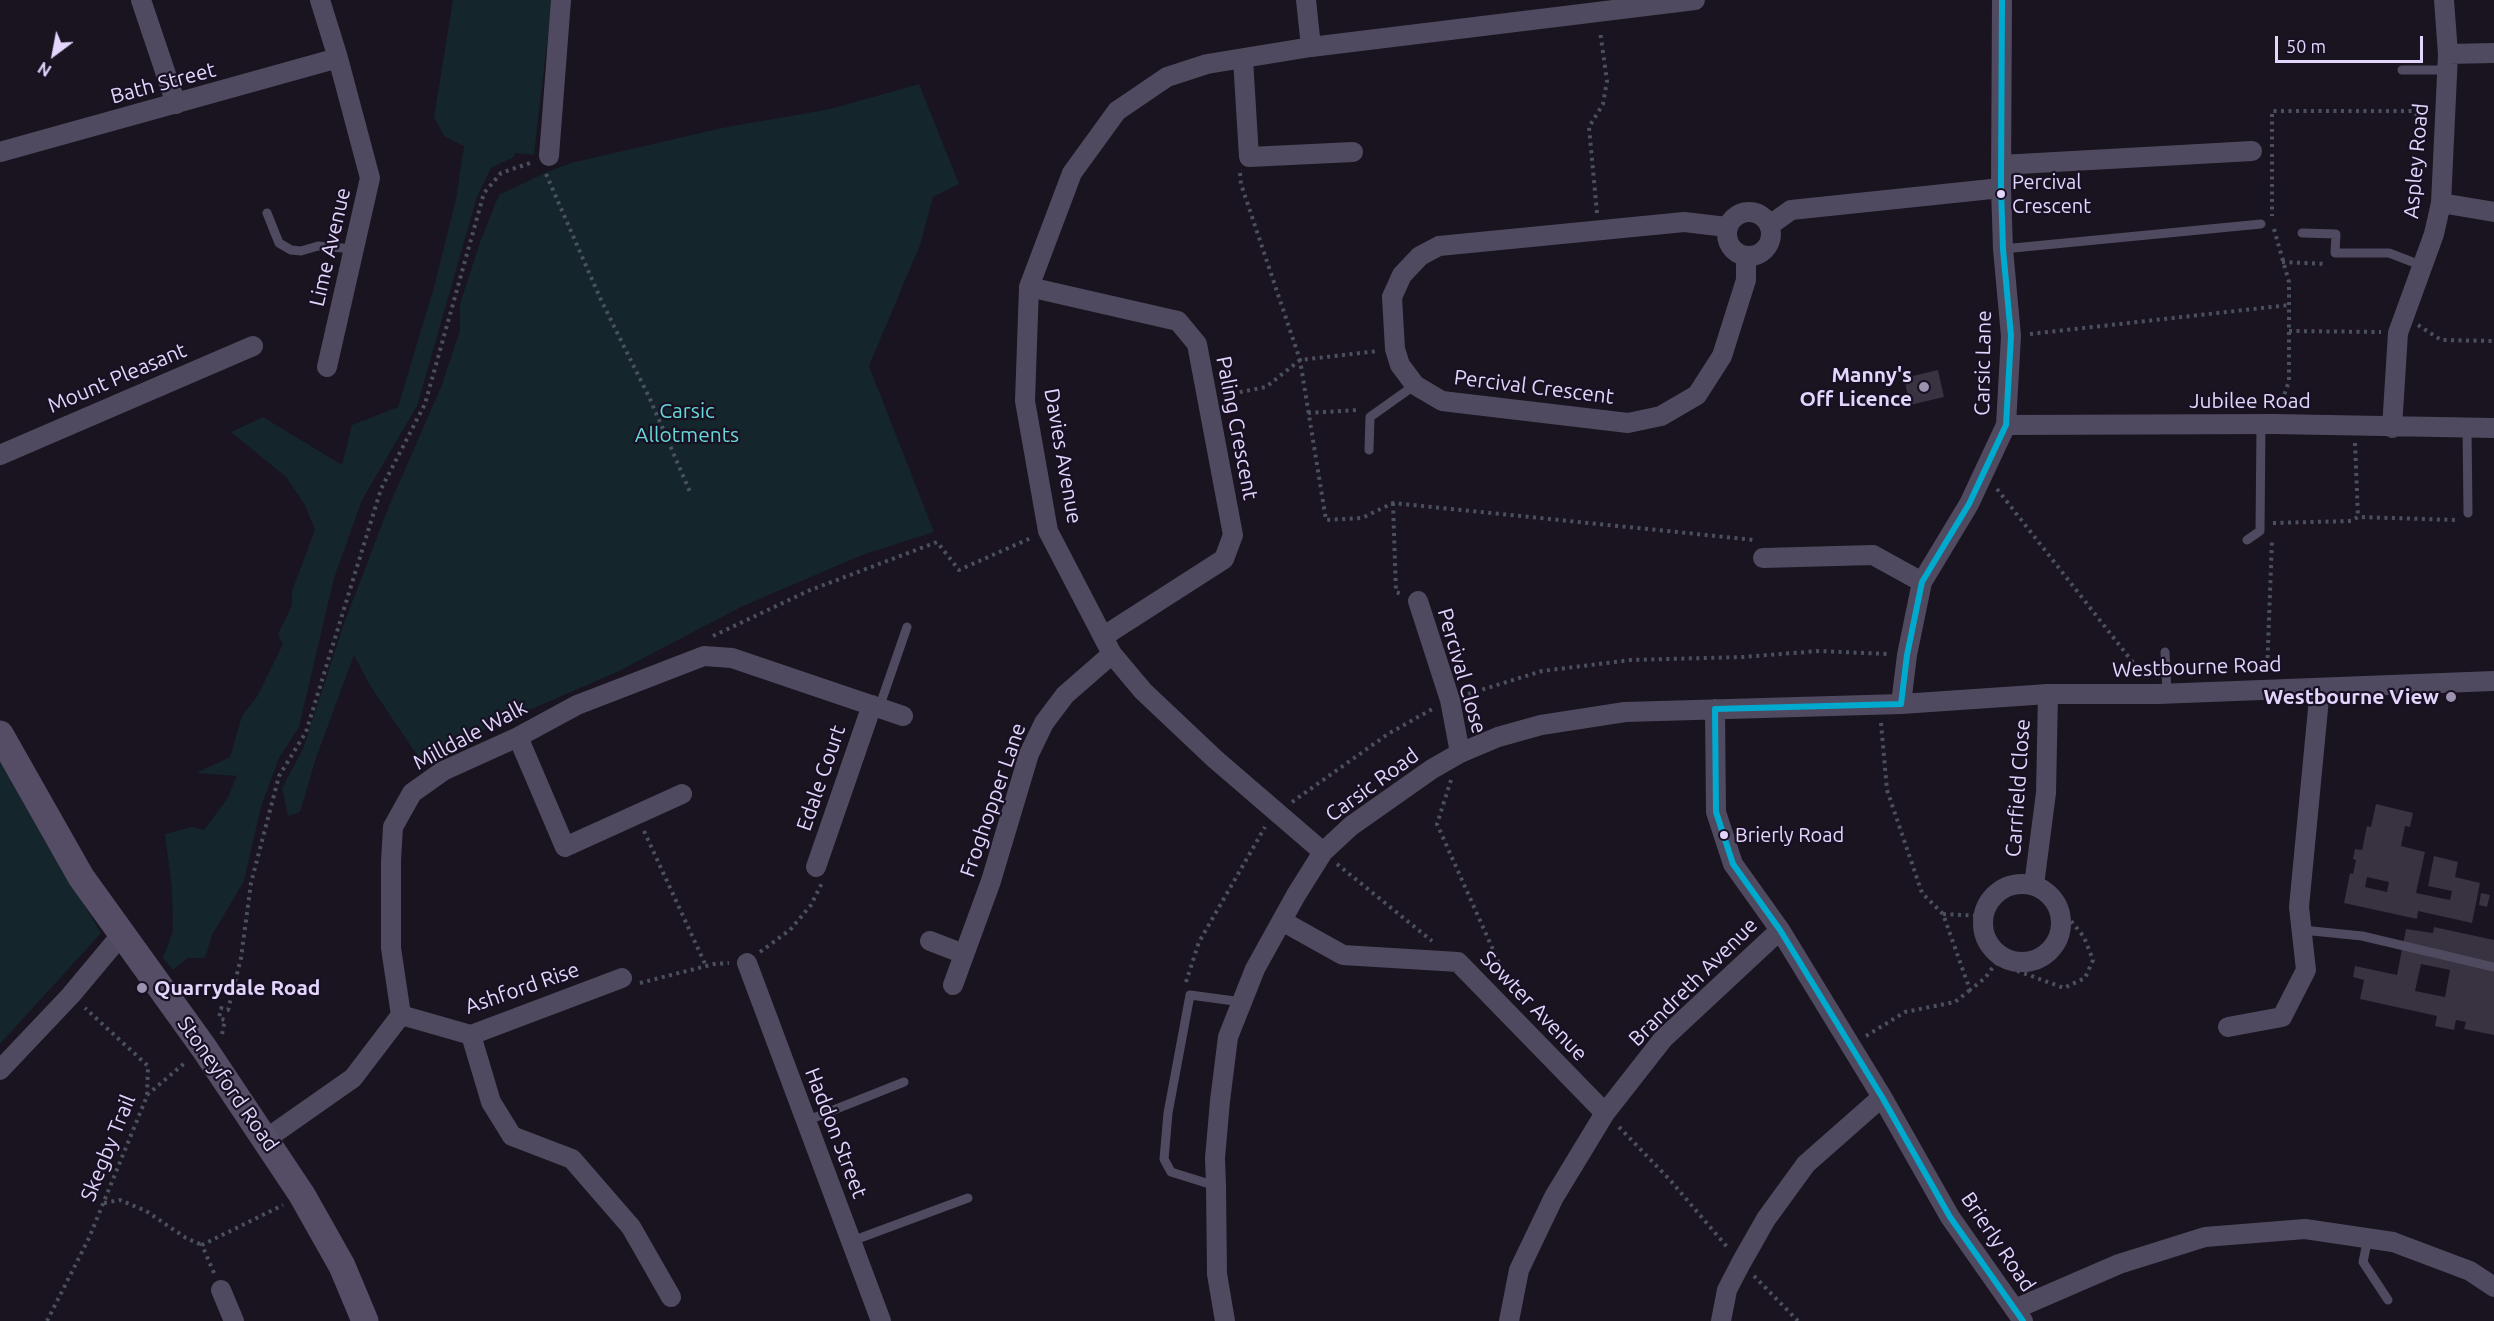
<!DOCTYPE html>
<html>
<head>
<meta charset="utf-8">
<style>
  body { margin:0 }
  #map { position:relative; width:2494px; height:1321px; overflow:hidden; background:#19141f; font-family:Ubuntu,sans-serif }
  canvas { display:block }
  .north { position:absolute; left:24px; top:24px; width:60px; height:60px; -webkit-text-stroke:4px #181023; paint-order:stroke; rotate:212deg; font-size:16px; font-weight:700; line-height:24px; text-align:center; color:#e3d5fc }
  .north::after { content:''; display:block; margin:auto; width:21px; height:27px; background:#e3d5fc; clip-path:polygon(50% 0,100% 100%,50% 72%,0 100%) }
  .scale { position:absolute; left:2275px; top:36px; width:148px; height:27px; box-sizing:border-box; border:3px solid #e3d5fc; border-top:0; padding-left:8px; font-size:18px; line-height:21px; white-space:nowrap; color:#e3d5fc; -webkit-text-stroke:4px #181023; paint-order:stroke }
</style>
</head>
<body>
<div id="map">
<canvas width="2494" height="1321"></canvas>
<div class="north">N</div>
<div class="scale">50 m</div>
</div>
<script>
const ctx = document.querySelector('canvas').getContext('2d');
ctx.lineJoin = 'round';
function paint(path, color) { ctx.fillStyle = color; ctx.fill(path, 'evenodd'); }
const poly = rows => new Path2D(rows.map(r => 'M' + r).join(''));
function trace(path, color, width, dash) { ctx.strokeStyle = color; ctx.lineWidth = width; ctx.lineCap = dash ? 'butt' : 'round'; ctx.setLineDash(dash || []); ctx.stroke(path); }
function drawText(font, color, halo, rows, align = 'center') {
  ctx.font = font + ' Ubuntu,sans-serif'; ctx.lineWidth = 4.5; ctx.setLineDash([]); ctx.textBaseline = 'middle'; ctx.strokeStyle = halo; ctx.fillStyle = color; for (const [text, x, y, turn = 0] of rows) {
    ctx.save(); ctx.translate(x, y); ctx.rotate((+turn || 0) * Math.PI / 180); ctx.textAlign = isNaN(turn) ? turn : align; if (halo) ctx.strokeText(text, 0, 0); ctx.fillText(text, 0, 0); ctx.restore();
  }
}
paint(poly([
  [453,0,552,0,534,155,515,153,514,157,491,168,477,197,417,406,362,500,334,578,299,727,279,758,261,807,244,881,212,935,205,958,188,958,173,970,163,958,173,931,172,889,165,834,192,827,204,830,227,799,237,776,196,773,230,757,242,716,258,695,283,644,278,634,292,605,292,591,315,530,305,505,286,477,231,432,263,417,342,465,352,425,398,407,434,287,456,199,464,146,444,136,434,117],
  [919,84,959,184,933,197,920,245,869,366,934,532,862,555,743,606,617,672,419,758,369,684,354,655,316,758,300,812,288,816,282,788,303,749,343,626,389,506,441,387,460,330,460,304,480,242,499,195,545,173,571,163,722,128,830,109],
  [0,761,101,933,0,1044]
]), '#14252b');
paint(poly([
  [1938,370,1944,397,1910,405,1904,378],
  [2376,804,2413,813,2410,827,2405,826,2401,846,2425,852,2416,893,2450,900,2452,891,2428,886,2434,856,2458,862,2455,877,2480,883,2472,923,2418,911,2417,919,2344,903,2350,873,2353,874,2356,860,2353,859,2355,849,2362,850,2367,826,2371,827],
  [2367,877,2389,882,2387,892,2365,887],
  [2481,893,2490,895,2487,907,2479,905],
  [2434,927,2494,940,2494,1035,2464,1029,2466,1022,2456,1020,2454,1030,2435,1026,2437,1016,2360,999,2364,980,2353,977,2355,966,2397,975,2406,929,2433,933],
  [2421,964,2450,970,2445,997,2415,991]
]), '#383241');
trace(poly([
  [2272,147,2272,111,2412,111,2426,122],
  [2272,154,2272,216],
  [1240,173,1241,184,1300,360,1326,520,1362,518,1393,503,1755,540],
  [546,174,601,300,650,399,690,492],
  [1597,213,1589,127,1603,104,1607,81,1600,31],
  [2274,229,2289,282,2289,381,2280,407],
  [2282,262,2326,264],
  [2418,325,2441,340,2494,341],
  [2289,331,2381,332],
  [2030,334,2289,305],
  [1225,395,1266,387,1300,360,1378,351],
  [1308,413,1358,410],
  [2355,443,2358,517],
  [1997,489,2142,674],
  [1393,503,1396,592,1401,594],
  [2273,523,2351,521,2358,517,2457,520],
  [713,636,808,591,937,542,959,570,1031,538],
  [2267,673,2272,540],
  [1468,694,1542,671,1631,660,1743,657,1819,651,1888,654],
  [1881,723,1887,790,1922,893,1943,914,1970,990,1985,978,1996,963,1999,955],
  [1451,780,1437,824,1507,981,1506,986],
  [1292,802,1388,734,1434,708],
  [644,831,706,966],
  [1337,864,1432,941],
  [1943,914,1983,916],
  [760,952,790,930,811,905,822,883],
  [1996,963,2064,988,2085,978,2093,960,2084,937,2058,905],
  [1186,982,1199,942,1265,827],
  [640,983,714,964,729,963],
  [222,1034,225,1020,219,1018,221,1008,228,1010,241,958,251,883,279,776,306,732,381,489,425,404,484,193,501,173,533,162],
  [1866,1036,1905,1012,1955,1002,1970,990],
  [147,1095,187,1061],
  [1619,1127,1670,1180,1728,1248],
  [104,1203,120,1200,146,1211,186,1238,202,1245],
  [214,1273,202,1245,283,1205],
  [1754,1276,1798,1321],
  [47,1321,89,1238,147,1096,148,1066,85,1008]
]), '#4b5060', 4, [3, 4.5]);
trace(poly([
  [2402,70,2447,70],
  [267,213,279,243,291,250,301,251,318,246,354,249],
  [2302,233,2336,234,2335,253,2389,253,2423,266],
  [2003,249,2261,224],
  [2467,428,2468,513],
  [1369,450,1370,417,1415,385],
  [2247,540,2260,531,2261,425],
  [2165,652,2167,693],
  [879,708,907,627],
  [2302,930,2362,936,2494,967],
  [806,1121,904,1082],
  [1216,1186,1171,1172,1164,1159,1168,1113,1190,995,1242,1002],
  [2368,1238,2363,1262,2388,1300],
  [852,1241,968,1198]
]), '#4f4a5f', 9);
trace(poly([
  [141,0,176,104],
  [320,0,338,58,370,178,327,367],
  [1306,0,1311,47],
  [2448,54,2494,53],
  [1243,59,1249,157,1353,152],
  [0,152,338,58],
  [549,156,561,0],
  [2001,165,2252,151],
  [2441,203,2494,212],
  '1727 234a22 22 0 1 1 44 0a22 22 0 1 1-44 0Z',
  [1770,225,1791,210,2001,188],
  [1727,227,1684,222,1439,246,1420,256,1402,275,1392,297,1395,349,1400,365,1415,385,1442,401,1628,423,1661,416,1697,395,1722,356,1746,280,1746,256],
  [1029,287,1178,321,1197,344,1233,535,1224,559,1104,636],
  [2006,425,2273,424,2494,428],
  [2392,428,2398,333,2434,234,2441,203,2448,54,2444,0],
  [0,455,253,346],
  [1763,558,1873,555,1922,582],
  [1418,601,1450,700,1460,753],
  [1901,704,1907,655,1922,582,1969,504,2006,425,2011,336,2003,249,2001,188,2002,0],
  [1715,709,1716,812,1733,864,1780,930,1882,1097,1950,1217,2023,1321],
  [518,737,565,847,682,794],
  [1323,852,1215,759,1143,691,1112,654,1048,531,1025,401,1029,287,1072,173,1117,111,1167,77,1207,64,1311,47,1695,0],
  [816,867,872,705],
  '1983 923a39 39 0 1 1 78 0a39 39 0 1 1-78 0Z',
  [2034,885,2046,793,2048,694],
  [1282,921,1343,955,1458,962,1605,1113],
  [930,941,964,954],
  [747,963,881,1321],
  [953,985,991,881,1029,754,1044,723,1065,695,1112,654],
  [401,1015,471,1035,622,978],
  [2228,1027,2282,1017,2306,970,2299,907,2320,688],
  [471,1035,491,1102,512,1136,572,1159,631,1227,671,1297],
  [0,1070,71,995,122,934],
  [266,1139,353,1078,401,1015,391,948,391,861,393,827,412,793,443,771,518,737,577,705,704,656,732,658,903,716],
  [221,1290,234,1321],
  [2015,1309,2119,1264,2205,1237,2305,1229,2393,1242,2470,1271,2494,1287],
  [1225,1321,1217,1274,1216,1186,1215,1158,1220,1101,1228,1037,1255,969,1296,895,1323,852,1351,826,1432,769,1460,753,1498,737,1541,725,1625,712,1901,704,2048,694,2158,694,2494,681],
  [1509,1321,1519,1270,1554,1197,1605,1113,1663,1039,1780,930],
  [1721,1321,1727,1290,1741,1263,1766,1219,1806,1164,1882,1097]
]), '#4f4a5f', 20);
trace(poly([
  [0,734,81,877,204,1048,302,1195,342,1266,365,1321]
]), '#544d65', 27);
trace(poly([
  [1901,704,1907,655,1922,582,1969,504,2006,425,2011,336,2003,249,2001,188,2002,0],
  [1715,709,1716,812,1733,864,1780,930,1882,1097,1950,1217,2023,1321],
  [1715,709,1901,704]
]), '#00a9ce', 6);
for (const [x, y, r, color] of [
  [2001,194,5,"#e3d5fc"],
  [1924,387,6,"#9c91af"],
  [2451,697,6,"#9c91af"],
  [1724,835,5,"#e3d5fc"],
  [142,988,6,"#9c91af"]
]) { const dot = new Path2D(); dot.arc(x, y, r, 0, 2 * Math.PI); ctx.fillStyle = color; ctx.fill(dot); trace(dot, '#181023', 2); }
drawText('20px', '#e3d5fc', '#181023', [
  ["Percival",2012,182],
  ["Crescent",2012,206],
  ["Brierly Road",1735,835]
], 'left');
drawText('21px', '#e3d5fc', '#181023', [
  ["Bath Street",163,83,-15],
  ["Aspley Road",2416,161,-85],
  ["Lime Avenue",330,247,-77],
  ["Carsic Lane",1983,363,-89],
  ["Mount Pleasant",117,378,-23],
  ["Percival Crescent",1534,387,7],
  ["Jubilee Road",2250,401],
  ["Paling Crescent",1237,428,79],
  ["Davies Avenue",1063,456,80],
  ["Westbourne Road",2197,667,-2],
  ["Percival Close",1462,671,74],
  ["Milldale Walk",470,735,-28],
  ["Edale Court",821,778,-71],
  ["Carsic Road",1372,785,-36],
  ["Carrfield Close",2018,788,-86],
  ["Froghopper Lane",993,800,-71],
  ["Brandreth Avenue",1693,982,-45],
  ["Ashford Rise",522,988,-19],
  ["Sowter Avenue",1534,1006,46],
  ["Stoneyford Road",228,1084,55],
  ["Haddon Street",836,1133,69],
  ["Skegby Trail",108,1148,-68],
  ["Brierly Road",1998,1242,56]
]);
drawText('bold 21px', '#e3d5fc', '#181023', [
  ["Manny's",1912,375],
  ["Off Licence",1912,399],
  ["Westbourne View",2439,697],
  ["Quarrydale Road",154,988,"left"]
], 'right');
drawText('21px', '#65d8d7', '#181023', [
  ["Carsic",687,411],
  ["Allotments",687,435]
]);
</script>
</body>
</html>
